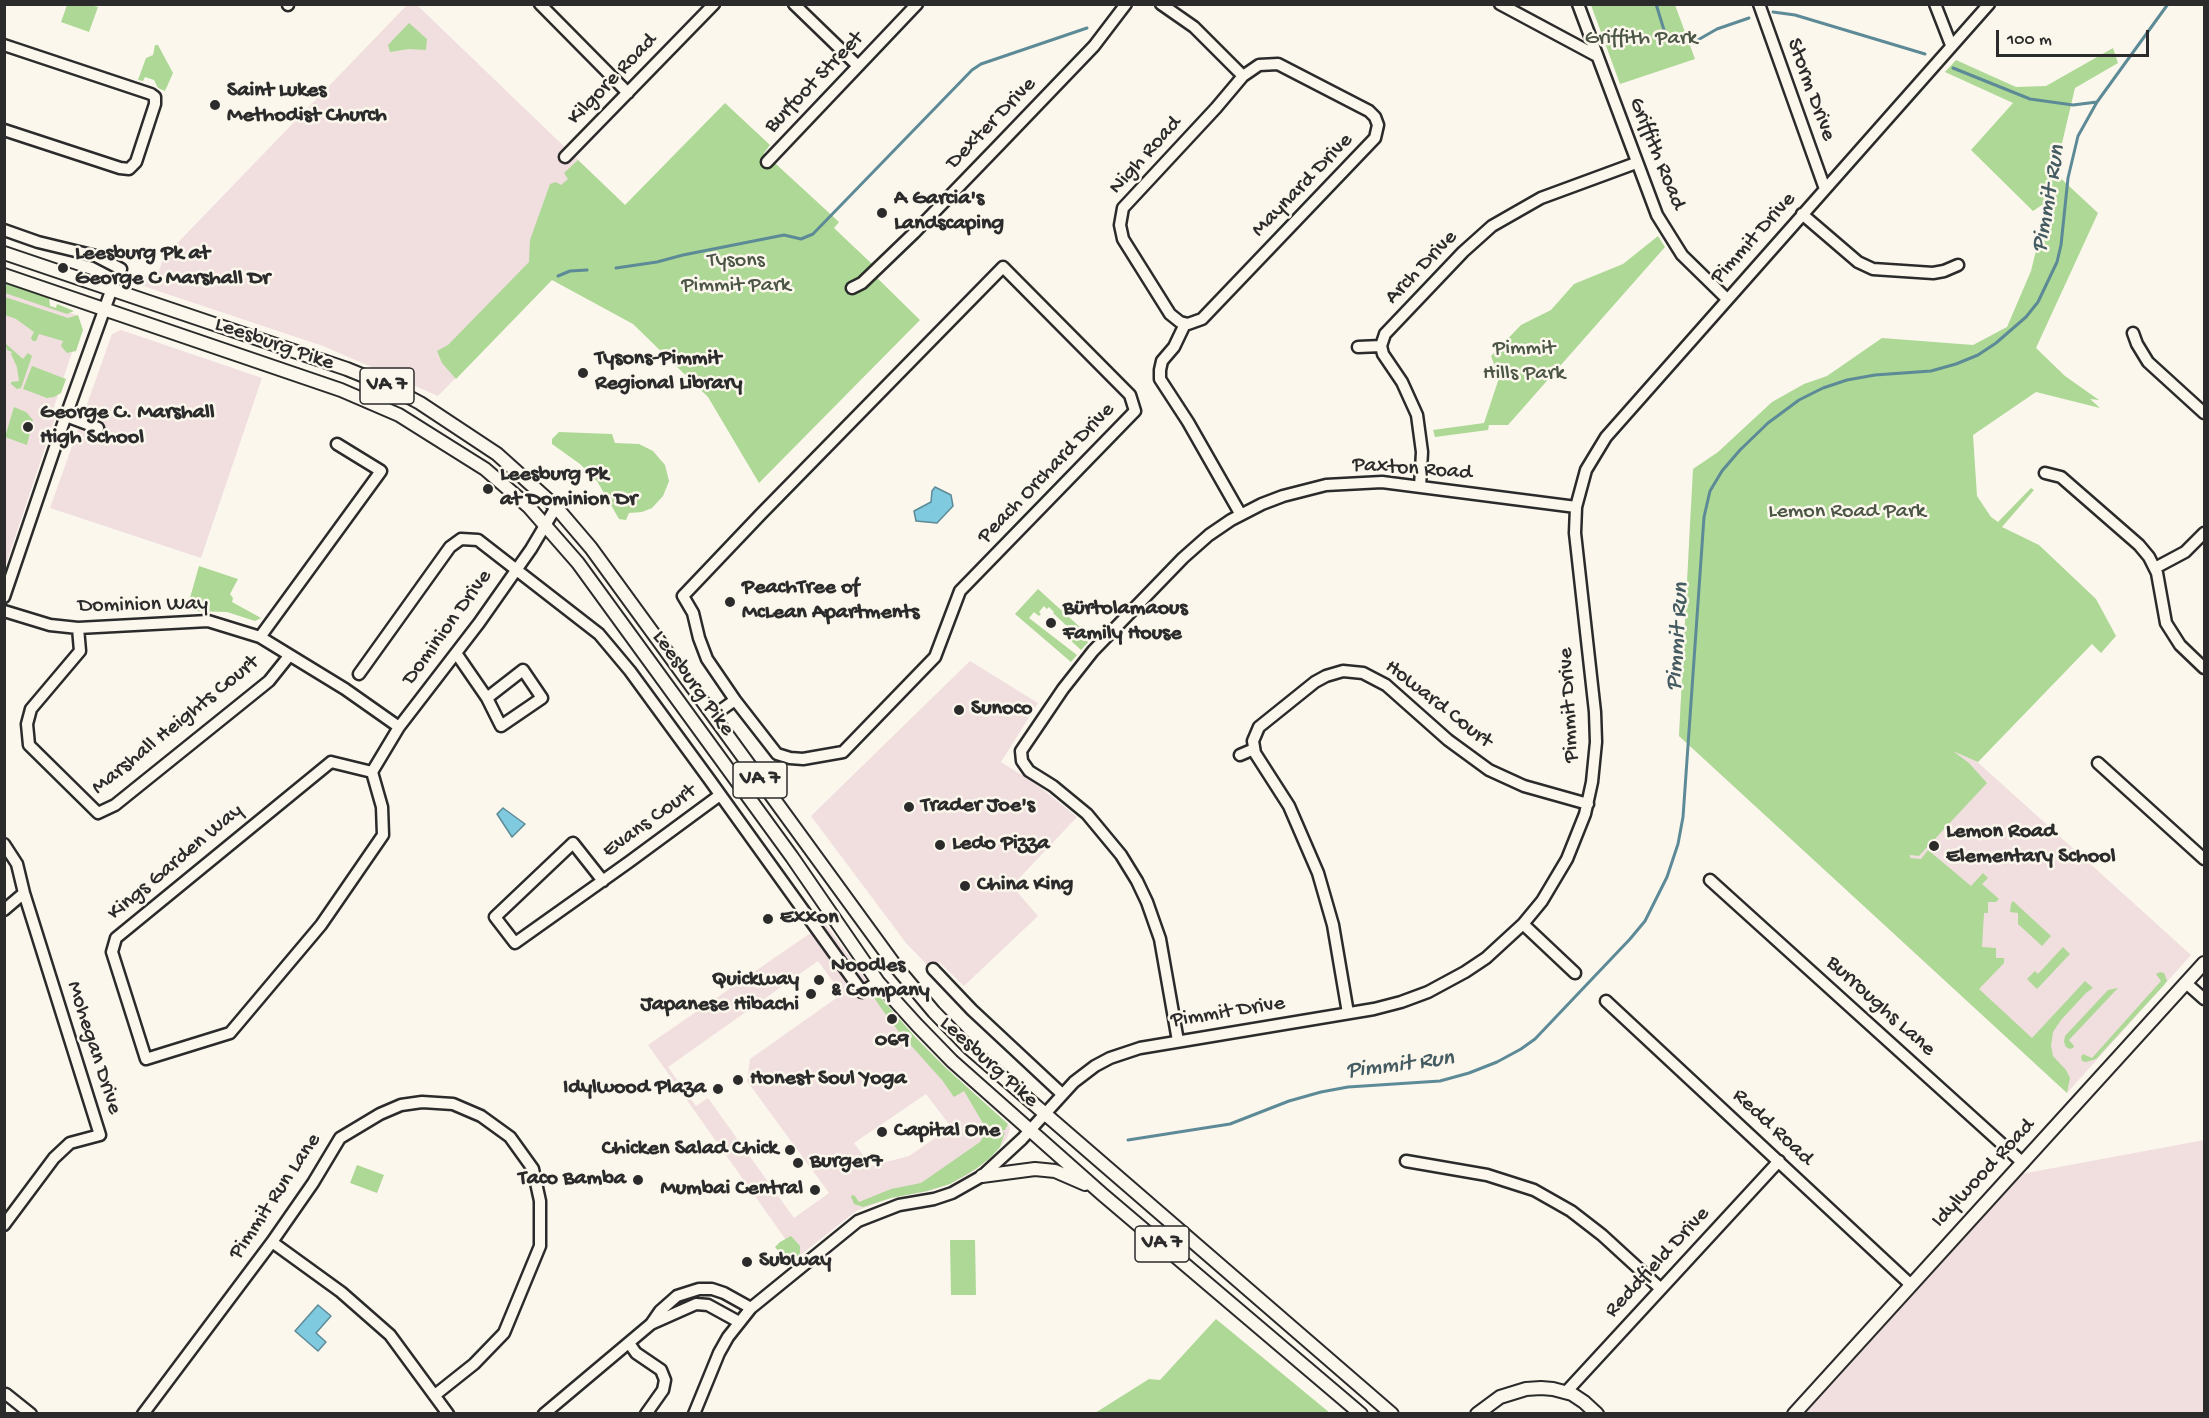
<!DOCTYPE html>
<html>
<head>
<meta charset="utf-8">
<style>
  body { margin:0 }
  #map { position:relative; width:2209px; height:1418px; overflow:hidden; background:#fbf7ec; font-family:"Gochi Hand",sans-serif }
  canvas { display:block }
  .frame { position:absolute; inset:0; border:6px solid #2b2b2b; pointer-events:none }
  .scale { position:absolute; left:1996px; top:30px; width:153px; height:27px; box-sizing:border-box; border:3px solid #2b2b2b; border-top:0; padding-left:8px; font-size:18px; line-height:21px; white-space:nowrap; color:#2b2b2b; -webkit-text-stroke:4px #fbf7ec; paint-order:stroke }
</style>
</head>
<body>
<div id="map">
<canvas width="2209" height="1418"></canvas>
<div class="frame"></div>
<div class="scale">100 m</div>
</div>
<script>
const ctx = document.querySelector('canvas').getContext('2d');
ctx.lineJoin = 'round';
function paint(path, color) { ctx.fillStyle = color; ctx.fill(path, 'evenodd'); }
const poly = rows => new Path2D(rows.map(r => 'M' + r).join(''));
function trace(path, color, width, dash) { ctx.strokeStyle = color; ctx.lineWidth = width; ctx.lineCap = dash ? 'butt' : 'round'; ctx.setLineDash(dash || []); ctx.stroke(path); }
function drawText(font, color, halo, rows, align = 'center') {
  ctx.font = font + ' "Gochi Hand",sans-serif'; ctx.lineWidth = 5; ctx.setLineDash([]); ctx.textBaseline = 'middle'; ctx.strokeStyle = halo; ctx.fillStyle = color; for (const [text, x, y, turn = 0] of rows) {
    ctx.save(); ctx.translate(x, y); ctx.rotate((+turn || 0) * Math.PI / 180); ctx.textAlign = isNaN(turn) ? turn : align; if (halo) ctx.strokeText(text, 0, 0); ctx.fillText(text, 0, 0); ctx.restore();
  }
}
paint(poly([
  [407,5,417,5,625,205,438,396,323,346,137,284,147,275,157,278,163,258],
  [5,290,74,314,78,316,81,325,53,410,57,412,5,567],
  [121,330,262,378,201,558,50,508,112,334],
  [1691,503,2191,955,2067,1093,1679,736],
  [970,661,1038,703,1001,762,1036,784,1077,817,1012,886,1038,916,964,986,939,962,931,969,906,943,811,816],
  [825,923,875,992,944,1070,1009,1125,1010,1129,1007,1138,1000,1147,968,1175,945,1186,925,1192,891,1198,856,1211,798,1257,648,1045],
  [818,961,842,994,750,1059,747,1081,829,1193,794,1218,708,1098,696,1106,668,1067],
  [926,1094,951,1127,909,1156,871,1166,854,1143],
  [2204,1140,2204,1413,1800,1414,2021,1174]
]), '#f1dfe0');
paint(poly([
  [67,5,90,5,98,7,89,32,61,22],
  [1591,5,1675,5,1695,59,1620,84],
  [409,23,427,39,426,50,409,49,390,52,388,45],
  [155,45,158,45,173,73,165,91,158,88,154,80,145,77,143,81,138,80,146,58,153,55],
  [2113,48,2118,63,2075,88,2055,173,2098,213,2036,348,2065,376,2099,400,2090,399,2100,408,2036,392,1973,435,1977,496,1991,517,1998,522,2031,488,2034,490,2002,527,2039,545,2096,599,2116,636,2101,653,2092,644,1978,762,1953,751,1969,763,1987,783,1919,856,1910,855,1910,858,1921,859,1928,850,1971,886,1983,873,1988,878,1982,884,1999,899,1996,902,1988,902,1988,913,1984,913,1982,947,1996,948,1996,958,2004,958,2004,963,1979,989,2032,1038,2085,981,2093,988,2086,993,2061,1020,2053,1032,2051,1046,2053,1056,2066,1070,2070,1078,2067,1093,1679,736,1693,469,1718,452,1772,402,1804,384,1827,376,1882,338,1973,345,2007,327,2031,271,2048,201,2033,211,1971,150,2013,103,1945,72,1956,60,2016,87,2046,86],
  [725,103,770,145,764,153,839,222,834,228,872,264,868,269,920,320,759,483,708,397,633,324,552,280,456,379,442,363,437,351,448,345,529,262,530,240,550,184,556,182,561,185,568,179,564,173,578,160,625,205],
  [1658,236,1665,247,1508,425,1489,425,1488,430,1435,437,1433,430,1484,423,1499,378,1491,356,1521,325,1551,310,1574,284,1623,264],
  [5,283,49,298,50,306,56,308,57,304,74,311,67,314,5,293],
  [5,297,68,318,78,315,83,330,76,351,67,353,61,346,63,341,39,334,36,341,33,341,31,338,34,332,16,319,5,315],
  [5,343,23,359,28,353,32,356,21,388,17,389,11,384,11,382,19,381,17,367,11,354,12,352,7,350],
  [32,366,66,379,61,393,54,397,47,398,23,389],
  [14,407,26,412,33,420,27,445,5,437],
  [559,432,612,434,615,443,639,444,653,451,665,465,669,481,663,496,652,508,642,512,629,513,626,520,619,519,597,481,580,464,552,444,552,439],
  [199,566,238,579,230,594,233,598,232,602,261,618,255,621,227,612,194,611,190,609,188,605],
  [1038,589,1092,638,1081,650,1067,637,1071,630,1053,613,1054,612,1049,607,1047,609,1044,606,1039,612,1041,614,1039,616,1034,612,1029,618,1077,655,1071,662,1015,614],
  [2013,901,2051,936,2042,946,2018,924,2018,913,2010,912,2011,904],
  [2063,947,2070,954,2037,989,2027,979,2035,971,2038,974],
  [2160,972,2164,973,2167,981,2164,985,2096,1059,2086,1062,2082,1061,2081,1057,2083,1054,2092,1058,2161,981,2156,974],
  [2118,988,2069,1040,2074,1046,2073,1048,2070,1049,2066,1047,2064,1042,2065,1036,2108,990],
  [872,991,875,991,916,1038,946,1068,1008,1124,1005,1130,984,1134,981,1132,984,1125,964,1091,954,1097,942,1080,899,1032,881,1008,871,993],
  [1005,1132,1000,1147,990,1158,976,1169,950,1184,927,1191,891,1198,863,1207,854,1204,851,1197,852,1195,855,1196,859,1202,891,1189,921,1183,980,1142,983,1137],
  [357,1165,384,1175,377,1193,350,1183],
  [791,1236,800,1246,800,1253,797,1258,788,1262,775,1247,780,1242],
  [950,1240,975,1240,976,1295,951,1295],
  [1216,1319,1330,1413,1095,1413,1149,1379,1160,1380]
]), '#add895');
const water = poly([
  [935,487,951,495,953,506,937,523,916,521,914,511,931,502,932,491,935,487],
  [503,808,525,824,512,837,497,814,503,808],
  [318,1305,331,1316,316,1333,326,1342,318,1351,295,1331,318,1305]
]);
paint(water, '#7fcadf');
trace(water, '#5d8a97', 1.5);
trace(poly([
  [1656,4,1664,30,1671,38,1682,42,1696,41,1717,29,1749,18],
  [1773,12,1795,15,1925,54],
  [1953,68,2030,99,2073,105,2097,102],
  [616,268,657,262,683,255,784,235,801,239,813,234,972,70,981,64,1087,28],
  [558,276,570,271,587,270],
  [1128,1140,1230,1124,1289,1101,1321,1092,1348,1087,1440,1081,1469,1073,1497,1062,1521,1049,1535,1039,1630,939,1645,921,1667,877,1678,844,1683,817,1704,517,1710,491,1722,471,1740,450,1768,423,1799,400,1823,388,1847,380,1875,375,1931,371,1956,364,1978,355,1996,343,2026,317,2038,302,2057,262,2061,245,2068,178,2078,136,2097,102,2168,4]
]), '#5d8a97', 3);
const minor = poly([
  [540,4,628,93],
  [794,4,858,66],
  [1161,4,1194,27,1243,76],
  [1500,4,1597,56],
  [1578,4,1657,215,1682,255,1727,299],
  [1759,4,1825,189],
  [1935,4,1951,45],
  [288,5,288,4],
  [4,45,151,94,155,97,155,104,136,162,129,169,120,168,4,130],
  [1278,64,1369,111,1375,117,1378,125,1375,138,1202,319,1188,324,1180,322,1170,314,1123,239,1120,225,1123,208,1216,108,1243,76,1259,65,1278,64],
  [565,157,714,4],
  [767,162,917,4],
  [1802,214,1858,262,1873,269,1933,273,1944,271,1958,265],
  [4,230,38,242,96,256,121,269,111,291,63,424,4,597],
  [1003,267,1130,395,1135,411,960,591,935,657,843,752,803,759,790,758,777,754,735,700,707,659,699,638,693,613,683,596,761,514,1003,267],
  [852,288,862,283,914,233,1000,144,1094,46,1126,4],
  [1185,324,1174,347,1162,361,1160,370,1160,379,1188,422,1241,515],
  [2133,333,2137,344,2148,362,2204,413],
  [1358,347,1381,346],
  [66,416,98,428],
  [2045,473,2061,477,2139,545,2149,557,2157,573,2166,623,2180,645,2204,668],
  [1420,487,1422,452,1417,415,1402,382,1383,354,1381,346,1385,334,1463,252,1492,226,1541,198,1636,163],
  [2155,568,2185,552,2204,533],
  [4,611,50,625,78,628,208,621,260,637,345,689,399,727],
  [78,628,80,651,31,709,27,724,29,745,98,813,115,805,238,706,269,681,289,656],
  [260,637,381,471,337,444],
  [456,653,487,698,501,726,542,698,523,670,487,698],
  [359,674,450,547,461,539,478,540,599,634,630,671,709,779,862,992,878,982],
  [714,715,735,700],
  [1240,755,1254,749],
  [331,762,372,772,382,807,383,835,321,925,230,1033,146,1059,112,952,116,938,331,762],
  [2098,763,2204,859],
  [372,772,399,727,479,623,531,549,556,507],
  [4,844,17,864,24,893,100,1135,70,1143,54,1158,4,1225],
  [1710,880,2023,1163],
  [603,881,573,843,495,917,515,943,629,862,720,795],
  [4,910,24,893],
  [1523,924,1575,973],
  [933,969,972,1010,1062,1094],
  [2186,983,2204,999],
  [1606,1001,1911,1285],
  [1348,1013,1333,925,1318,873,1289,806,1255,753,1253,741,1259,727,1315,682,1326,676,1343,671,1363,673,1386,685,1448,740,1489,770,1524,786,1588,804],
  [1178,1041,1160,939,1147,902,1137,881,1121,855,1087,814,1053,786,1029,771,1022,761,1021,751,1063,689,1093,651,1183,558,1209,535,1231,520,1262,504,1283,496,1326,485,1382,482,1576,507],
  [1406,1161,1487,1175,1534,1190,1571,1211,1602,1235,1661,1289],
  [272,1242,341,1292,390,1335,448,1414],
  [651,1324,696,1304,708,1305,739,1322],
  [629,1343,636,1353,661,1370,665,1380,663,1390,646,1414],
  [1566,1392,1779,1161],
  [6,1394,31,1414],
  [143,1414,272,1242,313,1183,340,1138,380,1114,401,1105,422,1102,453,1104,481,1116,510,1137,533,1169,540,1201,540,1246,504,1333,474,1364,435,1395],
  [544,1414,651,1324,660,1311,677,1296,699,1289,712,1289,724,1293,751,1308],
  [694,1414,719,1353,728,1337,751,1308,858,1221,899,1205,934,1199,952,1193,982,1176,1022,1139,1074,1082,1095,1066,1110,1058,1140,1048,1374,1009,1401,1002,1428,992,1465,972,1486,958,1523,924,1542,901,1567,859,1585,814,1592,782,1596,742,1595,712,1575,533,1576,507,1586,470,1606,437,1989,4]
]);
const major = poly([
  [4,253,347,369,384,384,420,403,497,454,556,507,591,548,897,968,934,1012,969,1048,1392,1414],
  [4,275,341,390,399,415,485,469,529,507,578,563,792,857,878,982,917,1025,952,1061,1102,1194,1361,1414],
  [982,1176,1035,1169,1055,1171,1085,1184],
  [1477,1414,1500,1397,1526,1389,1541,1388,1553,1389,1572,1394,1584,1402,1597,1414],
  [1794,1414,2204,963]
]);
trace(minor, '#2b2b2b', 15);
trace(major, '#2b2b2b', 16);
trace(minor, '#fbf7ec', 10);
trace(major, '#fbf7ec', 12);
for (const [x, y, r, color] of [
  [215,105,6,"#2b2b2b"],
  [882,213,6,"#2b2b2b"],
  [63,268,6,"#2b2b2b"],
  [583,373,6,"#2b2b2b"],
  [28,427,6,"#2b2b2b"],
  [488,489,6,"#2b2b2b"],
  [730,602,6,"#2b2b2b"],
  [1051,623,6,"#2b2b2b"],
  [959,710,6,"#2b2b2b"],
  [909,807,6,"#2b2b2b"],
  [940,845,6,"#2b2b2b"],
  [1934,846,6,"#2b2b2b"],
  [965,886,6,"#2b2b2b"],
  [768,919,6,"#2b2b2b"],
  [819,980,6,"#2b2b2b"],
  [811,994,6,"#2b2b2b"],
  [892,1019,6,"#2b2b2b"],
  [738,1080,6,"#2b2b2b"],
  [718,1089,6,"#2b2b2b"],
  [882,1132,6,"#2b2b2b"],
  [790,1150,6,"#2b2b2b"],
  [798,1163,6,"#2b2b2b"],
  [638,1180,6,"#2b2b2b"],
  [815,1190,6,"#2b2b2b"],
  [747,1262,6,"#2b2b2b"]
]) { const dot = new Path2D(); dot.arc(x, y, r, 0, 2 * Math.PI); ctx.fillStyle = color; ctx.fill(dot); trace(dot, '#fbf7ec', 2); }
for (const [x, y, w] of [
  [387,386,54],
  [760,780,54],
  [1162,1244,54]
]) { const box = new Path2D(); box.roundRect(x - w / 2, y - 18, w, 36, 4.5); ctx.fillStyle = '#fbf7ec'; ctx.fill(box); trace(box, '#2b2b2b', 1.5); }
drawText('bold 21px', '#2b2b2b', null, [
  ["VA 7",387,386],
  ["VA 7",760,780],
  ["VA 7",1162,1244]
]);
drawText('22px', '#4c5646', '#fbf7ec', [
  ["Griffith Park",1641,40],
  ["Tysons",736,262],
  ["Pimmit Park",736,287],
  ["Pimmit",1524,350],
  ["Hills Park",1524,375],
  ["Lemon Road Park",1847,513]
]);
drawText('22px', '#2b2b2b', '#fbf7ec', [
  ["Kilgore Road",613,80,-46],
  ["Burfoot Street",815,83,-46],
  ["Storm Drive",1810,90,70],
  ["Dexter Drive",992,124,-46],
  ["Griffith Road",1656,154,68],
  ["Nigh Road",1146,156,-48],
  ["Maynard Drive",1303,186,-46],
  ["Pimmit Drive",1754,239,-48],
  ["Arch Drive",1422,268,-46],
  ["Leesburg Pike",274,345,19],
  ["Paxton Road",1412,470,4],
  ["Peach Orchard Drive",1047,474,-46],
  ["Dominion Way",143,606,-1],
  ["Dominion Drive",448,628,-54],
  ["Leesburg Pike",692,684,54],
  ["Howard Court",1438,705,38],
  ["Pimmit Drive",1570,705,-93],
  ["Marshall Heights Court",176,726,-39],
  ["Evans Court",650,822,-36],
  ["Kings Garden Way",176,863,-40],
  ["Burroughs Lane",1880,1007,42],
  ["Pimmit Drive",1228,1013,-9],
  ["Mohegan Drive",93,1048,72],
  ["Leesburg Pike",988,1063,42],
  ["Redd Road",1772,1128,43],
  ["Idylwood Road",1984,1174,-47],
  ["Pimmit Run Lane",276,1197,-56],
  ["Reddfield Drive",1658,1263,-47]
]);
drawText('bold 22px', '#2b2b2b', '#fbf7ec', [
  ["Saint Lukes",227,92],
  ["Methodist Church",227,117],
  ["A Garcia's",894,200],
  ["Landscaping",894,225],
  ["Leesburg Pk at",75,255],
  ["George C Marshall Dr",75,280],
  ["Tysons-Pimmit",595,360],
  ["Regional Library",595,385],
  ["George C. Marshall",40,414],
  ["High School",40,439],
  ["Leesburg Pk",500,476],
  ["at Dominion Dr",500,501],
  ["PeachTree of",742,589],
  ["McLean Apartments",742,614],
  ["Bürtolamaous",1063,610],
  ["Family House",1063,635],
  ["Sunoco",971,710],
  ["Trader Joe's",921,807],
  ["Lemon Road",1946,833],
  ["Elementary School",1946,858],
  ["Ledo Pizza",952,845],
  ["China King",977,886],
  ["Exxon",780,919],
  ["Noodles",831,967],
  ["& Company",831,992],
  ["Quickway",799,981,"right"],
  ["Japanese Hibachi",799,1006,"right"],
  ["069",892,1042,"center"],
  ["Honest Soul Yoga",750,1080],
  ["Idylwood Plaza",706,1089,"right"],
  ["Capital One",894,1132],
  ["Chicken Salad Chick",778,1150,"right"],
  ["Burger7",810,1163],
  ["Taco Bamba",626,1180,"right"],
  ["Mumbai Central",803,1190,"right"],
  ["Subway",759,1262]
], 'left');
drawText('italic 24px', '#445b61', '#fbf7ec', [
  ["Pimmit Run",2050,199,-80],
  ["Pimmit Run",1679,637,-86],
  ["Pimmit Run",1400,1066,-7]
]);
</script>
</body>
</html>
